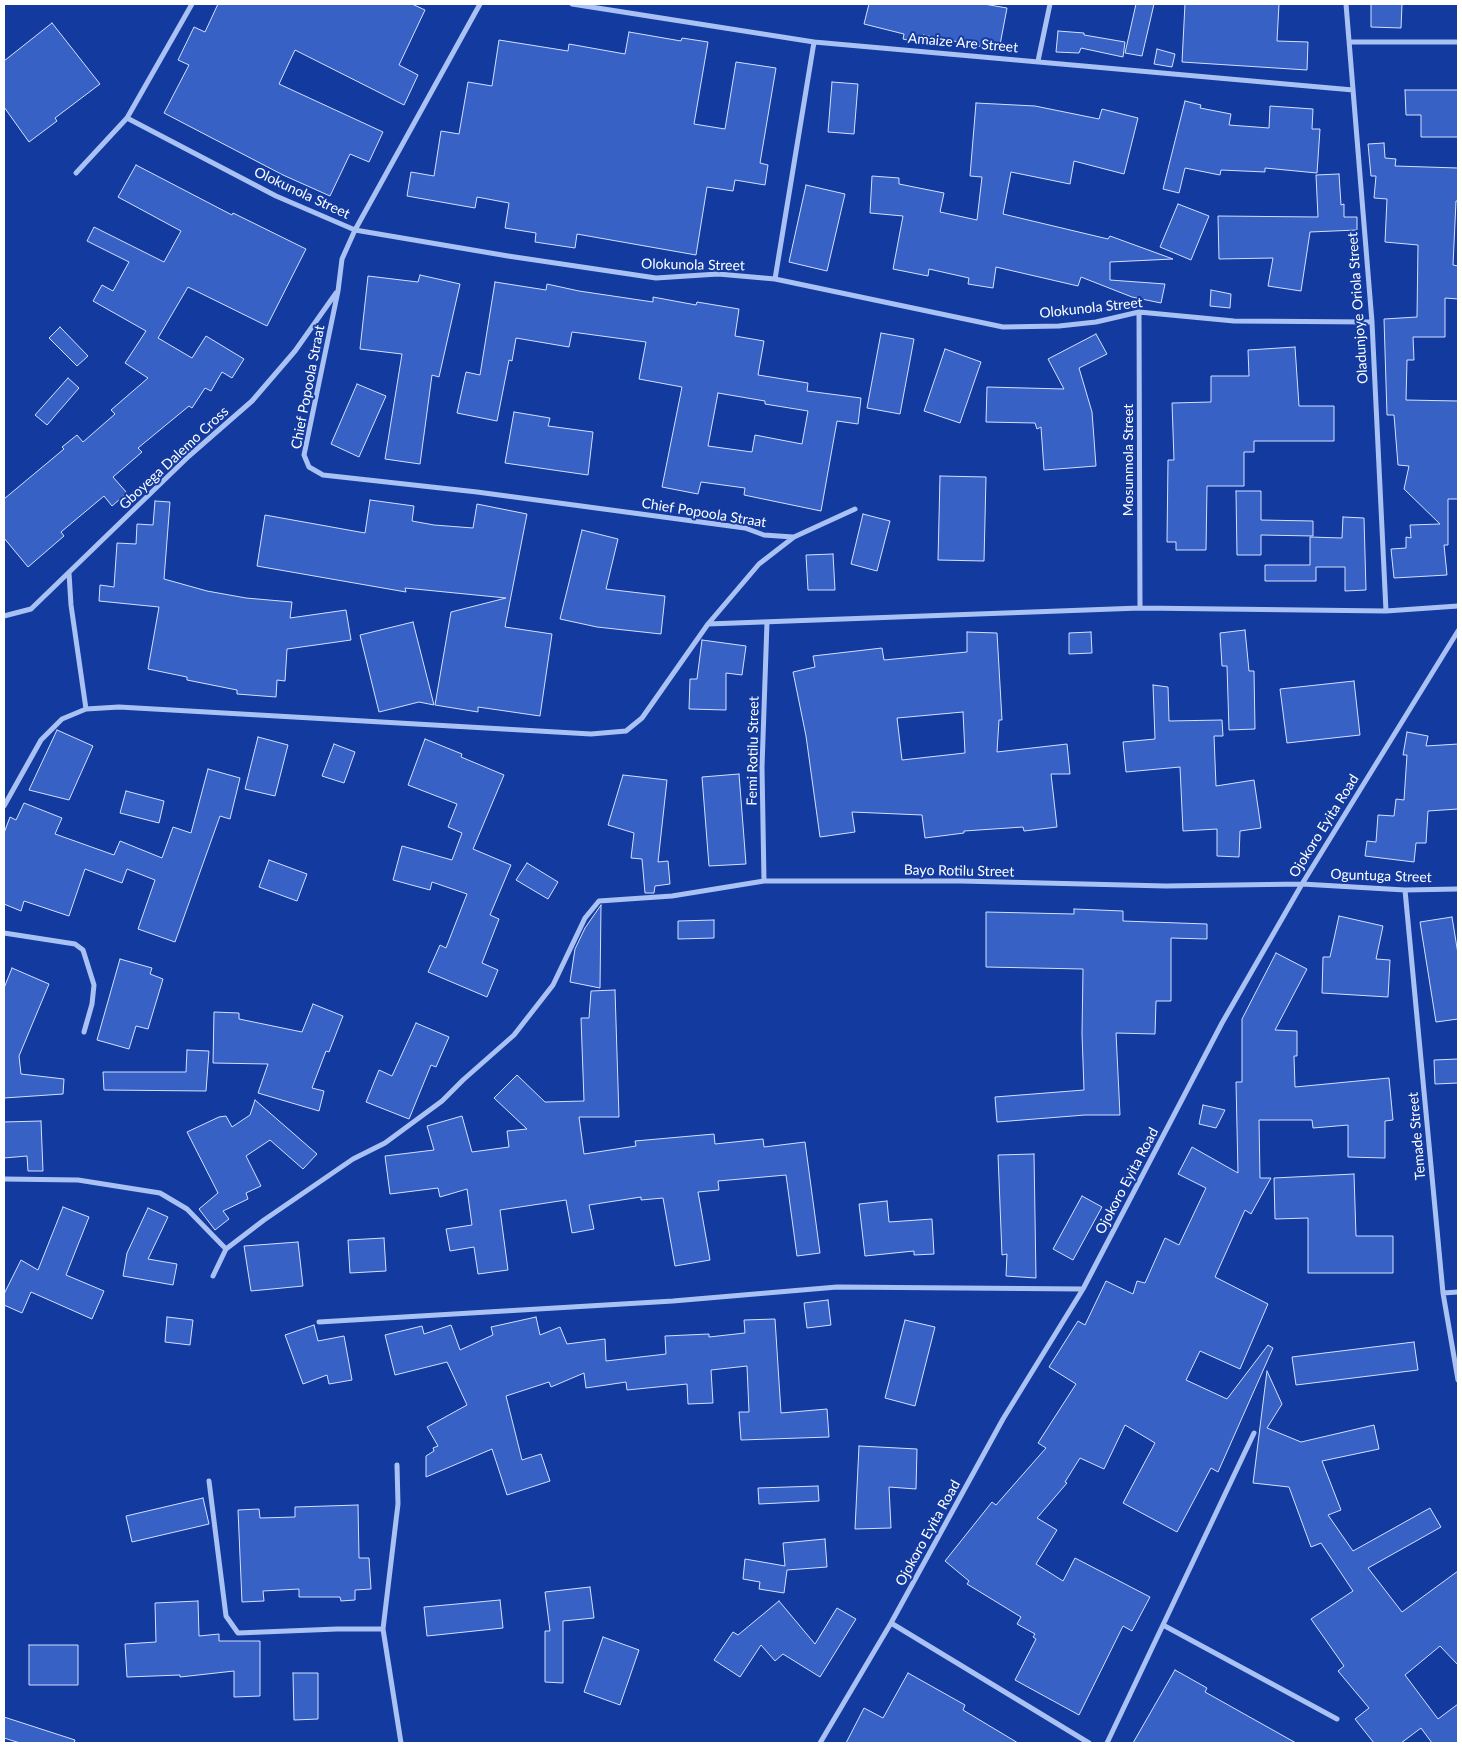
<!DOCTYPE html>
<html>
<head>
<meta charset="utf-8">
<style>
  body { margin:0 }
  #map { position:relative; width:1462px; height:1747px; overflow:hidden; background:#133b9f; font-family:Lato,sans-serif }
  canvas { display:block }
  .frame { position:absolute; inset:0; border:5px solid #fff; pointer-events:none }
</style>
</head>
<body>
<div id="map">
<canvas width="1462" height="1747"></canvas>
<div class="frame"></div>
</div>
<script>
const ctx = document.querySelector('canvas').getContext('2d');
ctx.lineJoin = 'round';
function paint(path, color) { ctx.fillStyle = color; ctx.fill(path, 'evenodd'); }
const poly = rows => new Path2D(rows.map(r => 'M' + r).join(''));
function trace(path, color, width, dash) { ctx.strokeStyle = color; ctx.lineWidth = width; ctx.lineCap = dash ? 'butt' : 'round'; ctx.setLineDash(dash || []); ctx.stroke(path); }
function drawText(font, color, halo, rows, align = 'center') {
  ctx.font = font + ' Lato,sans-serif'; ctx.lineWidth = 4; ctx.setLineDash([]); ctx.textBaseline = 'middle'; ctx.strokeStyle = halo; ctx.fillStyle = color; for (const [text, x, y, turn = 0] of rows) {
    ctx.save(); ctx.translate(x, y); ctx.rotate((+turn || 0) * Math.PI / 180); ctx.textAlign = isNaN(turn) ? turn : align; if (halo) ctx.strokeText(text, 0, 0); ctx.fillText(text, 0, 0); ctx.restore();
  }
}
const building = poly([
  [218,4,412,4,425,10,399,65,418,75,404,105,295,50,279,84,383,132,369,162,350,154,330,196,283,175,164,113,189,65,178,60,194,27,205,32,218,4],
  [869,4,984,4,1007,8,999,50,923,35,921,43,903,39,904,34,864,24,869,4],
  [1136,4,1154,4,1142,56,1125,53,1136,4],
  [1185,4,1279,4,1277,41,1308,42,1307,70,1182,62,1185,4],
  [1371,4,1402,4,1401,28,1371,27,1371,4],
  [52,23,100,84,55,118,57,121,29,142,4,107,4,61,52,23],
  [1058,31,1084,33,1084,35,1125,42,1123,57,1081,48,1079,53,1056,52,1058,31],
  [629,32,681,41,682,38,708,42,694,124,725,129,736,62,776,68,760,163,768,165,765,185,735,180,733,191,707,187,696,255,577,234,575,248,535,242,536,233,505,228,509,203,477,197,475,208,407,196,411,172,434,176,441,131,459,134,468,82,492,86,499,40,568,51,569,44,625,54,629,32],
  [1157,49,1175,54,1172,67,1154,64,1157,49],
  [832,82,858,84,854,134,828,132,832,82],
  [1405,90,1458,90,1458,137,1421,137,1421,115,1406,115,1405,90],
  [1185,101,1201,105,1200,108,1231,114,1229,125,1269,128,1270,106,1313,109,1312,129,1320,129,1317,173,1265,168,1265,172,1221,170,1220,175,1185,168,1179,193,1163,189,1185,101],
  [976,103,1035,106,1099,119,1102,109,1138,118,1124,174,1074,161,1070,184,1011,172,1003,214,1108,239,1110,236,1173,259,1110,262,1110,280,1165,284,1161,303,1132,297,1081,277,1078,286,996,267,993,288,968,284,969,278,929,269,928,276,893,269,903,216,870,213,872,176,899,178,899,184,944,193,940,212,977,220,982,177,970,176,976,103],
  [1384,143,1385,158,1396,159,1395,166,1458,168,1458,201,1456,201,1453,265,1458,266,1458,299,1445,298,1445,337,1413,337,1414,360,1407,360,1406,400,1458,401,1458,499,1448,499,1448,545,1444,545,1447,575,1394,578,1391,549,1406,548,1406,537,1411,538,1410,525,1440,524,1404,489,1409,466,1398,465,1394,415,1387,415,1384,319,1417,317,1418,245,1385,242,1387,199,1374,198,1376,176,1371,176,1368,144,1384,143],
  [136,165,232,215,233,213,306,249,267,326,188,287,158,338,192,358,206,336,244,359,232,378,222,372,211,391,205,388,192,408,189,406,138,448,142,452,113,477,127,493,112,506,104,496,61,532,64,536,28,567,4,538,4,499,64,449,62,447,77,435,83,442,115,414,111,410,148,378,125,363,146,331,93,301,102,285,113,291,129,262,87,241,94,227,164,262,181,231,118,197,136,165],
  [1339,174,1341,205,1344,204,1344,217,1357,217,1357,230,1310,232,1301,291,1268,286,1273,258,1219,259,1218,216,1318,217,1316,175,1339,174],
  [806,185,845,194,827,271,789,262,806,185],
  [1178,204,1209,216,1191,260,1160,247,1178,204],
  [420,275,460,284,439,377,432,375,420,464,385,459,402,354,360,349,368,276,418,282,420,275],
  [495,282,546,290,547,284,579,291,653,302,653,297,696,305,697,302,739,309,735,336,764,341,758,375,808,383,807,391,861,398,858,424,837,421,821,511,744,495,745,488,701,482,698,494,662,487,682,387,639,379,646,342,572,332,569,347,516,338,512,361,509,360,497,421,457,413,466,372,480,375,495,282],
  [718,393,765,401,765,404,808,411,802,444,755,435,752,452,708,446,718,393],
  [1211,290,1231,294,1230,308,1210,306,1211,290],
  [60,327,88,356,77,366,49,338,60,327],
  [881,333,914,339,900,414,867,408,881,333],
  [1096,334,1107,354,1079,368,1092,412,1096,466,1044,470,1041,427,1037,429,1035,423,986,422,987,387,1064,389,1048,359,1096,334],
  [1295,347,1299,406,1334,406,1334,441,1254,441,1254,452,1244,452,1244,486,1207,486,1206,550,1176,550,1176,542,1167,542,1168,460,1174,460,1172,403,1211,402,1211,376,1249,376,1248,350,1295,347],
  [945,349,981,362,960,423,924,411,945,349],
  [68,378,79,388,47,425,35,415,68,378],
  [357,384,386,396,359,457,331,444,357,384],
  [514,412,550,418,548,426,593,432,588,475,505,463,514,412],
  [940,476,986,477,984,561,938,560,940,476],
  [1236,491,1261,491,1261,520,1313,521,1313,536,1261,535,1261,555,1237,555,1236,491],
  [370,500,414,506,412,521,434,525,473,528,477,504,527,514,505,627,552,634,540,716,478,707,478,712,435,705,451,612,506,598,405,588,406,592,257,566,265,515,365,533,370,500],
  [155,501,170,502,164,579,207,591,246,598,292,602,290,618,346,610,351,640,287,649,285,681,277,680,276,697,237,694,237,690,187,680,187,677,148,669,159,607,99,601,100,585,114,587,117,543,136,544,137,524,153,525,155,501],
  [863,514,890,521,877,571,851,564,863,514],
  [1343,517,1364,518,1366,590,1345,591,1345,567,1316,567,1316,581,1265,581,1265,565,1310,565,1310,537,1342,538,1343,517],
  [582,530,618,539,606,589,665,596,661,634,597,627,560,619,582,530],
  [833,554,835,590,808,590,806,555,833,554],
  [413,622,434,705,419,702,379,712,360,635,413,622],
  [1245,630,1249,671,1254,671,1255,729,1229,730,1227,666,1222,666,1220,633,1245,630],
  [967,632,997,633,1002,720,999,720,997,752,1067,744,1070,774,1051,774,1057,827,1024,831,1023,827,964,831,964,833,925,838,922,815,852,812,855,832,820,837,806,736,793,672,815,667,813,656,882,648,884,660,967,652,967,632],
  [963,712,965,753,902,760,897,718,963,712],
  [1091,632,1092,653,1069,654,1069,633,1091,632],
  [702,640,746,646,742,675,726,673,726,710,689,709,690,679,697,679,702,640],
  [1354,681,1360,735,1287,743,1280,689,1354,681],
  [1153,685,1168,687,1169,721,1222,720,1223,736,1214,736,1216,786,1254,780,1261,828,1240,831,1239,857,1217,856,1217,829,1183,831,1180,767,1126,772,1123,742,1155,739,1153,685],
  [57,730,93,746,69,800,29,790,57,730],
  [1407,732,1428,736,1426,746,1458,744,1458,809,1428,811,1426,843,1416,843,1414,862,1365,856,1367,841,1376,842,1378,815,1394,816,1396,799,1404,800,1407,755,1403,755,1407,732],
  [258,737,288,745,275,796,245,789,258,737],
  [425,739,462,754,461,757,504,775,473,849,511,865,490,915,499,919,482,963,498,970,487,997,428,972,440,945,446,948,467,894,432,882,430,890,393,880,402,846,452,860,462,833,448,827,457,804,408,785,425,739],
  [334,744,355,752,344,783,322,776,334,744],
  [208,769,240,778,230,819,220,816,175,942,138,929,155,880,127,869,122,883,85,869,69,916,24,901,21,911,4,904,4,833,10,817,16,820,24,803,62,818,55,834,114,855,120,841,162,858,173,827,191,833,208,769],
  [739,774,746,864,709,866,702,777,739,774],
  [623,775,667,780,658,862,668,861,670,884,655,886,654,893,645,893,642,859,631,858,634,833,608,825,623,775],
  [126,791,164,801,159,823,120,813,126,791],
  [269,860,307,874,297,901,259,887,269,860],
  [527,863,558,882,548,899,516,880,527,863],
  [601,905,600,988,570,982,575,949,585,928,601,905],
  [1074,909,1123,911,1123,921,1207,924,1207,939,1171,938,1171,1001,1156,1001,1155,1034,1116,1033,1120,1115,1085,1115,997,1122,995,1097,1084,1090,1082,1034,1083,969,986,967,986,912,1074,914,1074,909],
  [1339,916,1383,926,1376,959,1390,960,1388,997,1322,993,1323,957,1330,957,1339,916],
  [1452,917,1458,954,1458,1019,1436,1022,1420,922,1452,917],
  [714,920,714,938,678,939,678,921,714,920],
  [1276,953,1307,969,1275,1030,1297,1031,1297,1056,1294,1056,1295,1087,1389,1078,1393,1120,1385,1121,1385,1158,1348,1157,1348,1125,1313,1128,1312,1120,1259,1120,1260,1178,1271,1178,1251,1214,1245,1210,1215,1277,1268,1304,1240,1369,1200,1351,1186,1380,1227,1399,1268,1345,1273,1348,1218,1472,1211,1468,1177,1532,1123,1503,1155,1443,1125,1425,1104,1469,1080,1458,1065,1482,1067,1483,1037,1518,1057,1530,1036,1564,1063,1581,1075,1558,1150,1597,1132,1631,1123,1626,1079,1715,1015,1680,1036,1639,1033,1637,1035,1634,1017,1624,1021,1617,967,1584,969,1581,945,1561,992,1502,996,1505,1046,1448,1038,1443,1076,1384,1049,1367,1078,1321,1085,1325,1106,1281,1133,1294,1137,1281,1145,1283,1165,1238,1179,1245,1206,1188,1178,1174,1192,1147,1238,1173,1236,1082,1242,1082,1242,1019,1276,953],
  [120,959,152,968,150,974,163,979,148,1029,136,1026,129,1049,97,1040,120,959],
  [12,968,49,984,19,1056,21,1074,64,1079,63,1094,4,1098,4,988,12,968],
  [615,990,619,1117,579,1117,584,1154,636,1146,635,1141,714,1134,715,1144,763,1139,764,1147,805,1142,820,1253,797,1256,786,1175,718,1181,719,1190,698,1192,710,1260,675,1266,663,1198,641,1200,641,1197,589,1205,594,1229,572,1233,566,1200,500,1210,508,1270,478,1274,474,1247,450,1251,446,1229,472,1225,467,1189,440,1197,438,1188,390,1194,385,1156,434,1150,427,1126,462,1116,472,1152,509,1147,507,1131,527,1129,494,1098,517,1075,545,1102,584,1101,581,1018,589,1018,591,991,615,990],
  [313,1004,343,1016,329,1052,326,1051,312,1088,324,1091,319,1111,258,1093,268,1064,213,1063,214,1012,239,1013,239,1019,302,1032,313,1004],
  [416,1023,449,1037,436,1067,431,1065,409,1119,366,1102,379,1070,392,1076,416,1023],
  [187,1050,209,1051,206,1091,104,1090,103,1072,186,1072,187,1050],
  [1458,1059,1458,1083,1435,1084,1434,1060,1458,1059],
  [255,1100,317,1154,303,1169,270,1140,246,1156,261,1186,246,1193,248,1199,223,1211,229,1219,215,1230,199,1209,218,1193,187,1132,219,1117,226,1116,232,1127,250,1115,255,1100],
  [1203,1105,1225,1110,1216,1128,1199,1124,1203,1105],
  [41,1121,43,1171,28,1171,27,1156,4,1158,4,1122,41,1121],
  [1034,1154,1036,1278,1006,1276,1007,1254,1002,1255,998,1155,1034,1154],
  [1354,1174,1356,1236,1393,1236,1393,1273,1308,1273,1308,1218,1275,1219,1274,1178,1354,1174],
  [1082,1196,1102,1207,1073,1260,1053,1249,1082,1196],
  [887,1201,889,1222,932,1219,934,1254,914,1255,914,1251,865,1256,859,1204,887,1201],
  [63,1207,89,1217,66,1275,104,1291,92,1319,31,1292,22,1313,4,1305,4,1294,21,1260,38,1270,63,1207],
  [148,1208,168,1217,148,1259,177,1264,173,1285,123,1276,127,1253,148,1208],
  [384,1238,386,1271,350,1273,348,1240,384,1238],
  [298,1242,303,1286,251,1291,244,1246,298,1242],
  [828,1300,831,1325,807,1328,804,1303,828,1300],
  [167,1317,193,1320,190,1345,165,1342,167,1317],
  [536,1317,540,1335,560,1327,567,1344,605,1339,606,1361,666,1354,665,1336,709,1334,709,1337,745,1333,744,1320,775,1319,781,1413,827,1409,829,1437,741,1440,739,1412,749,1412,747,1366,711,1370,713,1403,688,1404,687,1384,627,1390,626,1382,586,1388,584,1373,551,1387,549,1382,506,1396,522,1460,541,1454,550,1481,507,1495,492,1449,426,1477,426,1456,434,1451,433,1448,438,1446,427,1427,467,1405,447,1362,395,1375,385,1335,422,1326,424,1334,451,1325,460,1350,493,1335,491,1327,536,1317],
  [905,1320,935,1327,915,1406,885,1398,905,1320],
  [314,1325,318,1341,344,1336,352,1380,329,1384,327,1375,303,1384,285,1335,314,1325],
  [1414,1342,1418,1370,1296,1385,1292,1357,1414,1342],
  [1267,1371,1282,1404,1267,1428,1301,1442,1374,1425,1379,1449,1322,1461,1341,1510,1328,1515,1353,1551,1430,1508,1441,1527,1368,1568,1402,1612,1458,1571,1458,1665,1440,1646,1405,1675,1438,1719,1458,1704,1458,1743,1432,1743,1421,1728,1401,1743,1374,1743,1355,1719,1369,1708,1338,1671,1344,1666,1311,1619,1353,1591,1321,1543,1311,1547,1289,1487,1253,1483,1267,1371],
  [859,1446,917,1449,916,1489,889,1487,891,1528,855,1529,859,1446],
  [818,1486,819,1501,759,1504,758,1488,818,1486],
  [203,1498,209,1524,132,1542,126,1516,203,1498],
  [358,1505,359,1558,369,1558,371,1589,355,1590,355,1600,341,1601,340,1597,299,1597,299,1589,263,1591,264,1601,242,1602,238,1510,259,1509,260,1518,295,1517,295,1507,358,1505],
  [825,1539,827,1567,787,1570,784,1593,759,1589,760,1582,743,1579,745,1559,785,1566,783,1543,825,1539],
  [590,1587,594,1618,563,1621,563,1683,545,1682,545,1631,550,1631,545,1592,590,1587],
  [500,1600,503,1628,427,1636,424,1607,500,1600],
  [198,1601,199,1636,219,1634,219,1641,260,1641,260,1696,234,1697,234,1671,180,1677,180,1675,127,1677,125,1644,156,1642,155,1603,198,1601],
  [779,1601,815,1644,837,1608,856,1619,820,1677,783,1654,775,1661,761,1645,740,1677,714,1660,733,1632,738,1635,779,1601],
  [603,1637,639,1650,620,1705,584,1692,603,1637],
  [29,1645,78,1645,78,1685,29,1685,29,1645],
  [1175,1670,1207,1688,1205,1692,1296,1743,1133,1743,1175,1670],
  [293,1673,318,1673,318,1719,294,1720,293,1673],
  [908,1673,965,1705,963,1710,1018,1743,846,1743,864,1708,883,1718,908,1673],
  [4,1717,75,1740,74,1743,20,1743,4,1738,4,1717]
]);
paint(building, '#3761c4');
trace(building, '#d3e0fe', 1);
trace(poly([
  [480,4,355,230,342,259,338,291,304,455,309,467,323,475,477,492,745,528,764,535,793,537],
  [572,4,814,42,1353,90],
  [1346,4,1372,322,1386,611],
  [1350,42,1458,42],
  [1038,61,1050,4],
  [127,118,276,196,355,230,508,256,656,278,718,274,775,279,1003,327,1059,326,1096,322,1139,312,1234,321,1372,322],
  [76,173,127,118,192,4],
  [775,279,814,42],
  [1139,312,1140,608],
  [69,573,71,605,86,709],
  [4,616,31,609,189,456,252,401,295,351,336,293],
  [708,624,1140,608,1386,611,1458,606],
  [4,806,41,740,62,719,86,709,119,707,591,734,626,731,642,718,708,624,759,564,794,537,855,509],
  [764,881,762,767,767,622],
  [1405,890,1443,1293,1458,1380],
  [4,933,75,944,83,950,94,985,92,1004,84,1032],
  [4,1179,78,1180,160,1193,187,1209,226,1249],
  [213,1276,226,1249,264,1220,353,1159,385,1143,442,1101,463,1080,514,1035,553,985,585,918,599,901,672,896,764,881,961,881,1166,886,1302,884,1405,890,1458,889],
  [1443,1293,1458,1292],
  [319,1322,673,1301,837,1287,1083,1289],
  [397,1465,398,1504,383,1629,401,1743],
  [209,1481,226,1616,238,1633,337,1629,383,1629],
  [891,1623,1089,1743],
  [1163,1625,1337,1719],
  [820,1743,891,1623,1003,1419,1083,1289,1222,1023,1302,884,1458,631],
  [1107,1743,1254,1433]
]), '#aac1f4', 5);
drawText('14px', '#fff', '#133b9f', [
  ["Amaize Are Street",963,43,5],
  ["Olokunola Street",302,193,25],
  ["Olokunola Street",693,265,1],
  ["Olokunola Street",1091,308,-6],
  ["Oladunjoye Oriola Street",1358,308,-94],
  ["Chief Popoola Straat",308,387,-79],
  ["Gboyega Dalemo Cross",174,458,-43],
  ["Mosunmola Street",1128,460,-90],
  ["Chief Popoola Straat",704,513,9],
  ["Femi Rotilu Street",753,751,-89],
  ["Ojokoro Eyita Road",1324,826,-58],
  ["Bayo Rotilu Street",959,871,1],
  ["Oguntuga Street",1381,876,2],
  ["Temade Street",1417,1136,-95],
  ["Ojokoro Eyita Road",1127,1181,-62],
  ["Ojokoro Eyita Road",928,1533,-61]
]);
</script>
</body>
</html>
